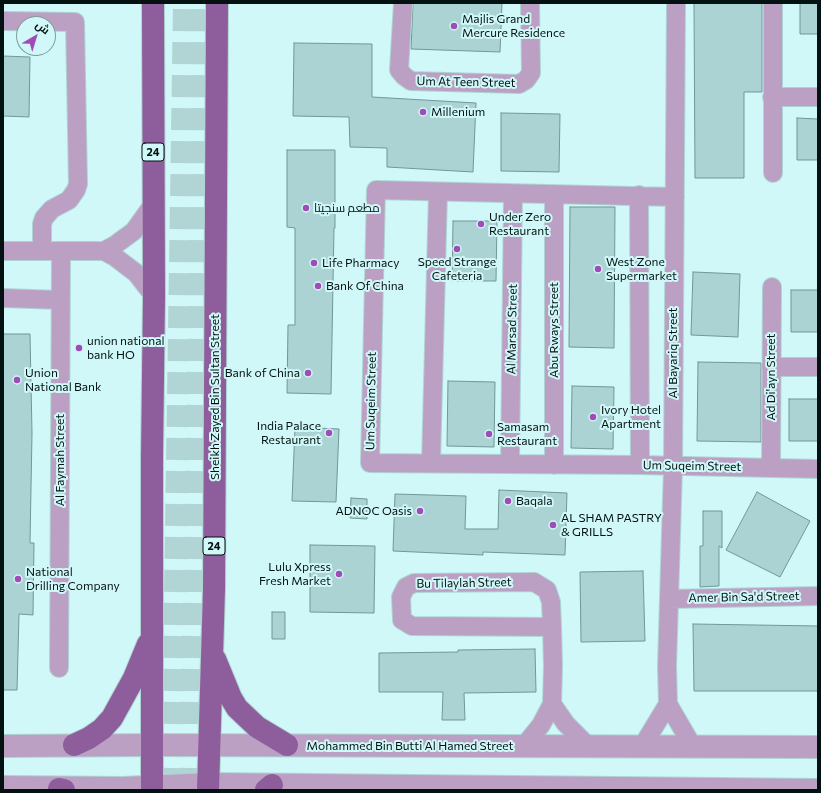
<!DOCTYPE html>
<html>
<head>
<meta charset="utf-8">
<style>
  body { margin:0 }
  #map { position:relative; width:821px; height:793px; overflow:hidden; background:#d0f8f8; font-family:Commissioner,Cairo,sans-serif }
  canvas { display:block }
  .frame { position:absolute; inset:0; border:4px solid #041111; pointer-events:none }
  .north { position:absolute; left:16px; top:16px; width:40px; height:40px; box-sizing:border-box; background:#d0f8f8; border:1px solid #7e9c9c; border-radius:50%; rotate:38deg; font-size:11px; font-weight:700; line-height:16px; text-align:center; color:#041111 }
  .north::after { content:''; display:block; margin:auto; width:14px; height:18px; background:#a14bb8; clip-path:polygon(50% 0,100% 100%,50% 72%,0 100%) }
</style>
</head>
<body>
<div id="map">
<canvas width="821" height="793"></canvas>
<div class="frame"></div>
<div class="north">ش</div>
</div>
<script>
const ctx = document.querySelector('canvas').getContext('2d');
ctx.lineJoin = 'round';
function paint(path, color) { ctx.fillStyle = color; ctx.fill(path, 'evenodd'); }
const poly = rows => new Path2D(rows.map(r => 'M' + r).join(''));
function trace(path, color, width, dash) { ctx.strokeStyle = color; ctx.lineWidth = width; ctx.lineCap = dash ? 'butt' : 'round'; ctx.setLineDash(dash || []); ctx.stroke(path); }
function drawText(font, color, halo, rows, align = 'center') {
  ctx.font = font + ' Commissioner,Cairo,sans-serif'; ctx.lineWidth = 4; ctx.setLineDash([]); ctx.textBaseline = 'middle'; ctx.strokeStyle = halo; ctx.fillStyle = color; for (const [text, x, y, turn = 0] of rows) {
    ctx.save(); ctx.translate(x, y); ctx.rotate((+turn || 0) * Math.PI / 180); ctx.textAlign = isNaN(turn) ? turn : align; if (halo) ctx.strokeText(text, 0, 0); ctx.fillText(text, 0, 0); ctx.restore();
  }
}
const building = poly([
  [413,3,502,3,500,52,411,49,413,3],
  [694,3,762,3,762,92,744,92,744,178,695,178,694,3],
  [800,3,818,3,818,34,800,34,800,3],
  [294,43,372,44,372,97,476,103,473,172,387,167,387,148,350,147,349,117,293,116,294,43],
  [3,56,30,57,29,117,3,116,3,56],
  [501,113,560,114,559,172,501,171,501,113],
  [797,118,818,119,818,160,797,160,797,118],
  [287,150,335,150,335,228,334,228,331,394,287,393,288,325,295,325,295,228,287,227,287,150],
  [570,207,615,207,614,348,569,347,570,207],
  [453,221,497,221,496,281,452,281,453,221],
  [693,272,740,274,738,337,691,335,693,272],
  [791,290,818,290,818,332,791,332,791,290],
  [3,334,30,334,32,433,30,543,34,543,33,615,19,614,17,690,3,690,3,334],
  [698,362,761,363,761,442,697,441,698,362],
  [448,381,495,382,494,447,447,446,448,381],
  [572,386,614,387,613,449,571,448,572,386],
  [789,399,818,399,818,441,789,441,789,399],
  [295,427,339,429,336,502,292,501,295,427],
  [499,490,567,493,565,555,483,552,483,555,393,551,395,494,466,496,465,529,498,529,499,490],
  [757,492,810,521,780,577,726,550,757,492],
  [351,498,367,499,367,519,350,518,351,498],
  [703,511,722,511,722,548,719,546,719,586,700,587,700,546,703,546,703,511],
  [310,545,375,546,374,613,310,612,310,545],
  [643,571,645,641,581,642,580,572,643,571],
  [272,612,285,612,285,639,272,639,272,612],
  [693,624,818,626,818,691,694,691,693,624],
  [535,649,536,692,464,693,465,720,442,720,443,692,379,692,379,653,458,652,458,650,535,649]
]);
paint(building, '#acd3d3');
trace(building, '#719797', 1);
trace(poly([
  [172,790,184,3],
  [190,790,205,3]
]), '#b1d5d5', 22, [22, 11]);
const minor = poly([
  [403,3,399,70,404,76,411,81,519,84,526,80,531,73,530,3],
  [676,3,673,467,667,666,668,704,693,747],
  [3,21,75,22,78,184,76,190,69,200,52,209,44,218,42,224,42,251],
  [772,97,818,97],
  [773,173,773,3],
  [639,195,640,465],
  [675,197,376,190,370,463,640,465,818,469],
  [3,251,104,251,115,257,136,273,154,296],
  [104,251,115,245,134,231,154,203],
  [3,298,60,300],
  [771,367,818,367],
  [431,463,438,192],
  [510,464,513,194],
  [554,465,554,195],
  [771,468,772,287],
  [669,599,818,596],
  [59,668,61,251],
  [552,704,566,724,588,746],
  [524,746,541,725,552,704,553,666,552,627,551,602,547,590,534,582,414,583,406,587,401,597,402,620,412,626,552,627],
  [642,747,668,704]
]);
const tertiary = poly([
  [3,746,152,745,818,747],
  [3,787,123,788,208,784,818,790]
]);
const primary = poly([
  [215,659,231,698,237,708,257,727,287,745],
  [74,745,89,738,102,729,112,718,134,678,148,644],
  [59,789,64,790],
  [152,790,152,457,154,296,153,3],
  [208,790,214,589,217,3],
  [266,790,272,785]
]);
trace(minor, '#afd3d3', 20);
trace(tertiary, '#afd3d3', 24);
trace(primary, '#afd3d3', 24);
trace(minor, '#bba0c3', 18);
trace(tertiary, '#bba0c3', 22);
trace(primary, '#8e5d9b', 22);
for (const [x, y, r, color] of [
  [454,26,4,"#a14bb8"],
  [423,112,4,"#a14bb8"],
  [306,208,4,"#a14bb8"],
  [481,224,4,"#a14bb8"],
  [457,249,4,"#a14bb8"],
  [314,263,4,"#a14bb8"],
  [598,269,4,"#a14bb8"],
  [318,286,4,"#a14bb8"],
  [79,348,4,"#a14bb8"],
  [308,373,4,"#a14bb8"],
  [17,380,4,"#a14bb8"],
  [593,417,4,"#a14bb8"],
  [329,433,4,"#a14bb8"],
  [489,434,4,"#a14bb8"],
  [508,501,4,"#a14bb8"],
  [420,511,4,"#a14bb8"],
  [553,525,4,"#a14bb8"],
  [339,574,4,"#a14bb8"],
  [18,579,4,"#a14bb8"]
]) { const dot = new Path2D(); dot.arc(x, y, r, 0, 2 * Math.PI); ctx.fillStyle = color; ctx.fill(dot); trace(dot, '#d0f8f8', 1.5); }
for (const [x, y, w] of [
  [153,152,22],
  [214,546,22]
]) { const box = new Path2D(); box.roundRect(x - w / 2, y - 9, w, 18, 3); ctx.fillStyle = '#d0f8f8'; ctx.fill(box); trace(box, '#041111', 1); }
drawText('bold 11px', '#041111', null, [
  ["24",153,152],
  ["24",214,546]
]);
drawText('12px', '#041111', '#d0f8f8', [
  ["Majlis Grand",462,19],
  ["Mercure Residence",462,33],
  ["Millenium",431,112],
  ["مطعم سنجيتا",314,208],
  ["Under Zero",489,217],
  ["Restaurant",489,231],
  ["Speed Strange",457,262,"center"],
  ["Cafeteria",457,276,"center"],
  ["West Zone",606,262],
  ["Supermarket",606,276],
  ["Life Pharmacy",322,263],
  ["Bank Of China",326,286],
  ["union national",87,341],
  ["bank HO",87,355],
  ["Union",25,373],
  ["National Bank",25,387],
  ["Bank of China",300,373,"right"],
  ["Ivory Hotel",601,410],
  ["Apartment",601,424],
  ["India Palace",321,426,"right"],
  ["Restaurant",321,440,"right"],
  ["Samasam",497,427],
  ["Restaurant",497,441],
  ["Baqala",516,501],
  ["ADNOC Oasis",412,511,"right"],
  ["AL SHAM PASTRY",561,518],
  ["& GRILLS",561,532],
  ["Lulu Xpress",331,567,"right"],
  ["Fresh Market",331,581,"right"],
  ["National",26,572],
  ["Drilling Company",26,586]
], 'left');
drawText('12px', '#041111', '#d0f8f8', [
  ["Um At Teen Street",466,82,1],
  ["Al Marsad Street",512,329,-89],
  ["Abu Rways Street",554,330,-90],
  ["Al Bayariq Street",673,353,-90],
  ["Ad Di'ayn Street",771,377,-90],
  ["Sheikh Zayed Bin Sultan Street",215,397,-90],
  ["Um Suqeim Street",371,401,-89],
  ["Al Faymah Street",60,460,-90],
  ["Um Suqeim Street",692,466,1],
  ["Bu Tilaylah Street",464,583,-1],
  ["Amer Bin Sa'd Street",744,597,-1],
  ["Mohammed Bin Butti Al Hamed Street",410,746]
]);
</script>
</body>
</html>
